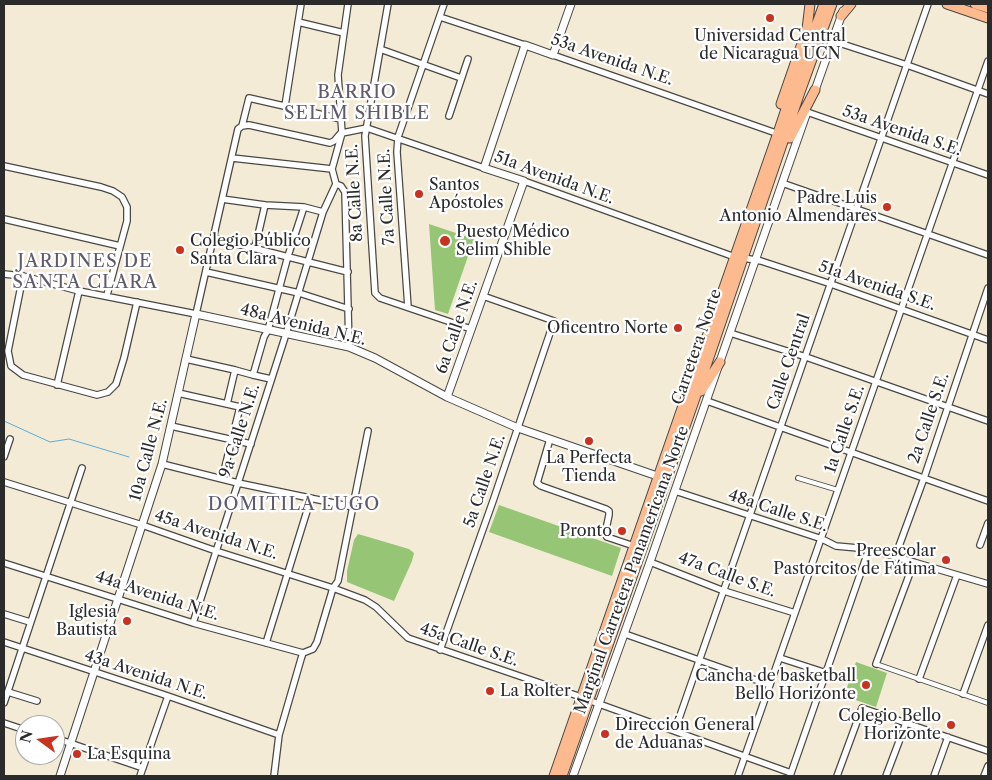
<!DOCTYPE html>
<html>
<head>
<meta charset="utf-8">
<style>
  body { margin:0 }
  #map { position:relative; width:992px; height:780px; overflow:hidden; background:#f4ebd7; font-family:"Libre Caslon Text",serif }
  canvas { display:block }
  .frame { position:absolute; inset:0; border:5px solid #2b2b2b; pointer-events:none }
  .north { position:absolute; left:15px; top:715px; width:50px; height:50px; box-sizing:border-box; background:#fff; border:1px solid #aaa; border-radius:50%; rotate:284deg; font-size:14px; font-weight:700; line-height:20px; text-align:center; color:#2b2b2b }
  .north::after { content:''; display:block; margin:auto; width:18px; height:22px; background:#c8321e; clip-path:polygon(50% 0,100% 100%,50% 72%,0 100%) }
</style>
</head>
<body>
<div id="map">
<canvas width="992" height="780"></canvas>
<div class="frame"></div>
<div class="north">N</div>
</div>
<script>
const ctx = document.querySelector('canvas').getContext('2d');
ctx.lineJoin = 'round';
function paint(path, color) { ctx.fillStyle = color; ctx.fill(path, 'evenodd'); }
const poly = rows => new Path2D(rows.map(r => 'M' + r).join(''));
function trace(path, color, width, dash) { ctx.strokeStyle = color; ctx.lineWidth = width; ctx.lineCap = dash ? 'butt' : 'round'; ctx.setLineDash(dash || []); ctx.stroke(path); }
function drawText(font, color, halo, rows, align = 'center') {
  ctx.font = font + ' "Libre Caslon Text",serif'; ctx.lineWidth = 4.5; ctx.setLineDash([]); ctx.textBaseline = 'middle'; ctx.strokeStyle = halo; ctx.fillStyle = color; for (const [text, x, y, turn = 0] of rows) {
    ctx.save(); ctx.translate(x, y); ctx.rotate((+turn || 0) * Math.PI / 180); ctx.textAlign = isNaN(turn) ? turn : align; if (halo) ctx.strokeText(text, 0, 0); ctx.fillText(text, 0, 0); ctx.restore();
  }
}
paint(poly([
  [429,224,474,239,448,314,435,310],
  [499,505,621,548,612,576,489,532],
  [358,534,409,549,414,553,412,561,394,601,347,582,347,571,354,540],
  [856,662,887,673,876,707,844,696]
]), '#95c575');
trace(poly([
  [4,421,50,442,69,439,129,457]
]), '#5eabd7', 1);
const pedestrian = poly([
  [798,478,838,490],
  [876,664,988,703]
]);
const minor = poly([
  [388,4,365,136,375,293,380,298,471,329],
  [440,17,525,45],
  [298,22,344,33],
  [833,41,907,65,988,94],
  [380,49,461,78],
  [553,55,773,132],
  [285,106,301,4],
  [807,112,988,175],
  [449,116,468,59],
  [242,126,249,125,330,143,334,141,340,134],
  [342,133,367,128,484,168],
  [232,158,332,169],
  [4,166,101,187,113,191,122,197,127,207,127,221,107,295],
  [524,181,732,256,761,261,831,284,988,340],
  [782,183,988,255],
  [336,184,341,186,345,192,349,347],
  [222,199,265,205,304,207,323,212],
  [4,219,120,246],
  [213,238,348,272],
  [255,248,265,205],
  [206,272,299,293,349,309],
  [4,274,23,276,79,291,196,314,238,129,242,126,249,98,341,119],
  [23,276,8,351,11,366,23,375,97,395,108,392,116,384,124,358,137,302],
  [408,307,397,152,398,137,444,4],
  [730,333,806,357,988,421],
  [186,359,235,370],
  [253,375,271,379],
  [57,385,79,291],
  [178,393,227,404],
  [707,401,988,501],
  [171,426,251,444],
  [550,439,537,483,541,486,606,509,609,511,609,515,605,534,607,537,634,546],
  [4,457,10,439],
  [162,464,238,483,353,507],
  [222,479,240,407,227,404,235,370,253,375,264,337,268,330,288,256,304,207],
  [4,482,142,525,216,551,333,588,365,600,376,607,408,638,581,697],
  [675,491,822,539,836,546,869,549,988,584],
  [980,545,988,523],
  [895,557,924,478,988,288],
  [650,562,724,591,795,613],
  [4,563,193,623,303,653],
  [4,614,30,622],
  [193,623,286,334,323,212,336,184,332,169,342,133,338,75,348,4],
  [625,634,770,685],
  [4,642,168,696,279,735],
  [266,643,311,498],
  [440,650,493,501,554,321,483,296],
  [780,658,845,679],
  [876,664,914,562],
  [919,679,957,575],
  [8,692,37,701],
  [963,694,988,625],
  [588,700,791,773],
  [4,703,82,468],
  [4,723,25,730],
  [675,730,928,4],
  [55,738,143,768],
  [140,776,168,696],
  [274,776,279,735,301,659,303,653,313,649,317,642,333,588,338,581,368,431],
  [738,776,988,61],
  [790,776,869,549],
  [837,776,862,708,988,751],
  [886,776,906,723],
  [934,776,948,737],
  [984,776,988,766]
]);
const tertiary = poly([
  [814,93,843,11],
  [447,397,524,181,484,168,525,45,553,55,571,4],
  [60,776,162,464,196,314,349,347,375,358,447,397,518,428,663,478],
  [573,776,650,562,807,112]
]);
const primary = poly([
  [947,4,988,18],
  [975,4,988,8],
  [841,16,851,4]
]);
const trunk = poly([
  [781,104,807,29,810,4],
  [790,138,815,90],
  [701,391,720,362],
  [554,776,780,127,792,91,824,4],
  [562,776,694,401,800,92,832,4]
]);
trace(pedestrian, '#494845', 6);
trace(minor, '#494845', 8);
trace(tertiary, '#494845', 9);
trace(primary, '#494845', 11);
trace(trunk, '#494845', 11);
trace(pedestrian, '#fff', 4);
trace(minor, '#fff', 5.5);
trace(tertiary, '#fff', 7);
trace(primary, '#fcba8e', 9);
trace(trunk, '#fcba8e', 9);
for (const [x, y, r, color] of [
  [770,18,5,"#c8321e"],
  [419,194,5,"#c8321e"],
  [887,207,5,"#c8321e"],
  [445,241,6,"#c8321e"],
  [180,250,5,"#c8321e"],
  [678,328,5,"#c8321e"],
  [589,441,5,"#c8321e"],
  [622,531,5,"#c8321e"],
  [946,560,5,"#c8321e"],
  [127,621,5,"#c8321e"],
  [866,685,5,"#c8321e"],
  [490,691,5,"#c8321e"],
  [951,725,5,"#c8321e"],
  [605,734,5,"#c8321e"],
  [77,754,5,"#c8321e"]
]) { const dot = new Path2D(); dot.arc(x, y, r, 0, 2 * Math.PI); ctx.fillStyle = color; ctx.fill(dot); trace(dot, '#fff', 2); }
drawText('16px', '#2b2b2b', '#fff', [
  ["Universidad Central",770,36,"center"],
  ["de Nicaragua UCN",770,54,"center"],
  ["Santos",429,185,"left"],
  ["Apóstoles",429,203,"left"],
  ["Padre Luis",877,198],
  ["Antonio Almendares",877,216],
  ["Puesto Médico",456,232,"left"],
  ["Selim Shible",456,250,"left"],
  ["Colegio Público",190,241,"left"],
  ["Santa Clara",190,259,"left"],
  ["Oficentro Norte",668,328],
  ["La Perfecta",589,458,"center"],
  ["Tienda",589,476,"center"],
  ["Pronto",612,531],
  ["Preescolar",936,551],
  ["Pastorcitos de Fátima",936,569],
  ["Iglesia",117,612],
  ["Bautista",117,630],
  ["Cancha de basketball",856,676],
  ["Bello Horizonte",856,694],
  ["La Rolter",500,691,"left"],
  ["Colegio Bello",941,716],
  ["Horizonte",941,734],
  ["Dirección General",615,725,"left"],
  ["de Aduanas",615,743,"left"],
  ["La Esquina",87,754,"left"]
], 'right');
drawText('16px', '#2b2b2b', '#fff', [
  ["53a Avenida N.E.",612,60,19],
  ["53a Avenida S.E.",902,131,19],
  ["51a Avenida N.E.",554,178,20],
  ["8a Calle N.E.",355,193,-93],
  ["7a Calle N.E.",387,197,-93],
  ["51a Avenida S.E.",877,286,19],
  ["48a Avenida N.E.",303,325,14],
  ["6a Calle N.E.",457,327,-71],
  ["Carretera Norte",697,347,-71],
  ["Calle Central",789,362,-71],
  ["2a Calle S.E.",929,418,-71],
  ["1a Calle S.E.",845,429,-71],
  ["9a Calle N.E.",240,431,-72],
  ["10a Calle N.E.",149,450,-75],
  ["5a Calle N.E.",485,481,-71],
  ["48a Calle S.E.",778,511,18],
  ["45a Avenida N.E.",216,535,18],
  ["Marginal Carretera Panamericana Norte",632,570,-70],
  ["47a Calle S.E.",727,575,20],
  ["44a Avenida N.E.",157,596,18],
  ["45a Calle S.E.",469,645,19],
  ["43a Avenida N.E.",146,675,18]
]);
ctx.letterSpacing = '1px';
drawText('18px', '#5f5b6a', '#fff', [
  ["BARRIO",357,93],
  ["SELIM SHIBLE",357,114],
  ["JARDINES DE",85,262],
  ["SANTA CLARA",85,283],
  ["DOMITILA LUGO",294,505]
]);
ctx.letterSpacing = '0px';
</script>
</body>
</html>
